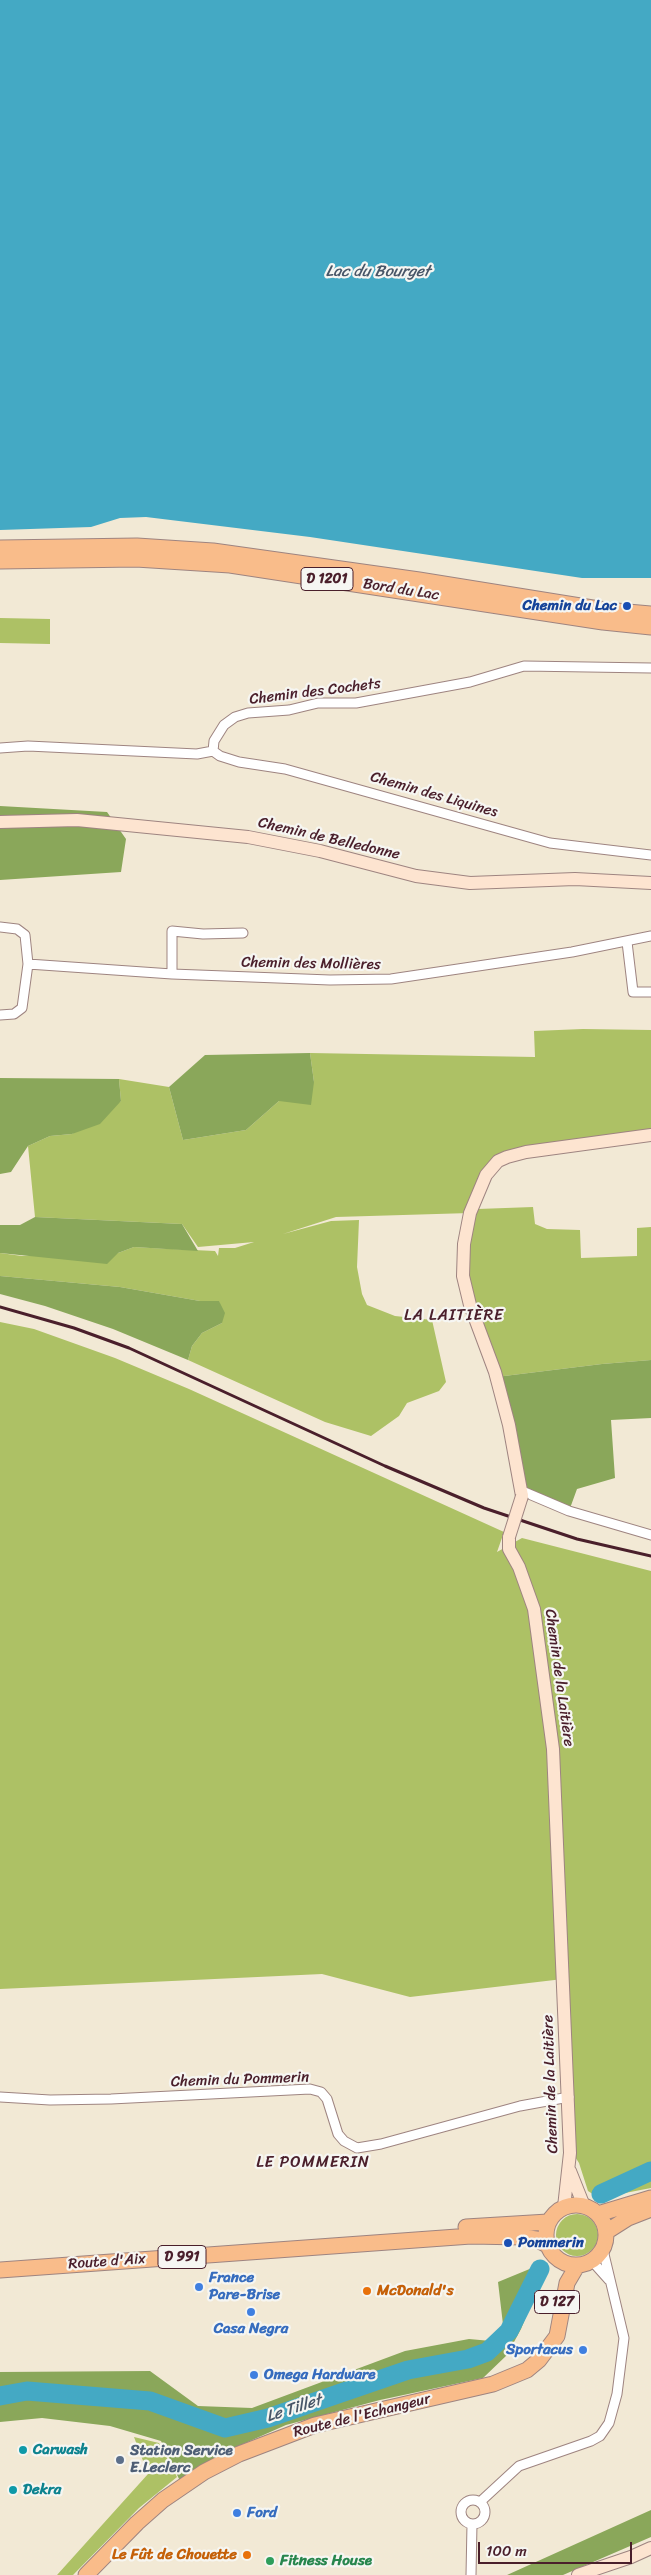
<!DOCTYPE html>
<html>
<head>
<meta charset="utf-8">
<style>
  body { margin:0 }
  #map { position:relative; width:651px; height:2575px; overflow:hidden; background:#f2e9d5; font-family:Sriracha,sans-serif }
  canvas { display:block }
  .scale { position:absolute; left:478px; top:2542px; width:154px; height:22px; box-sizing:border-box; border:2px solid #4a1f2b; border-top:0; padding-left:6px; font-size:15px; line-height:18px; white-space:nowrap; color:#4a1f2b; -webkit-text-stroke:4px #f6f6f2; paint-order:stroke }
</style>
</head>
<body>
<div id="map">
<canvas width="651" height="2575"></canvas>
<div class="scale">100 m</div>
</div>
<script>
const ctx = document.querySelector('canvas').getContext('2d');
ctx.lineJoin = 'round';
function paint(path, color) { ctx.fillStyle = color; ctx.fill(path, 'evenodd'); }
const poly = rows => new Path2D(rows.map(r => 'M' + r).join(''));
function trace(path, color, width, dash) { ctx.strokeStyle = color; ctx.lineWidth = width; ctx.lineCap = dash ? 'butt' : 'round'; ctx.setLineDash(dash || []); ctx.stroke(path); }
function drawText(font, color, halo, rows, align = 'center') {
  ctx.font = font + ' Sriracha,sans-serif'; ctx.lineWidth = 4.5; ctx.setLineDash([]); ctx.textBaseline = 'middle'; ctx.strokeStyle = halo; ctx.fillStyle = color; for (const [text, x, y, turn = 0] of rows) {
    ctx.save(); ctx.translate(x, y); ctx.rotate((+turn || 0) * Math.PI / 180); ctx.textAlign = isNaN(turn) ? turn : align; if (halo) ctx.strokeText(text, 0, 0); ctx.fillText(text, 0, 0); ctx.restore();
  }
}
paint(poly([
  [0,618,50,619,50,644,0,643],
  [583,1029,651,1030,651,1135,505,1153,491,1168,478,1209,533,1207,535,1224,547,1229,580,1230,581,1258,637,1256,637,1228,651,1227,651,1360,602,1364,496,1377,463,1276,470,1213,336,1217,283,1234,331,1221,359,1220,357,1267,362,1294,367,1305,395,1316,432,1320,446,1382,439,1391,407,1403,399,1416,371,1436,325,1422,188,1360,192,1346,202,1333,222,1323,219,1301,200,1301,120,1287,0,1276,0,1253,22,1256,118,1253,134,1247,151,1248,215,1251,218,1256,219,1248,235,1248,254,1242,198,1247,182,1224,35,1217,28,1146,50,1136,72,1134,121,1101,119,1079,169,1087,183,1140,246,1130,279,1101,314,1082,310,1053,535,1057,534,1031],
  [0,1322,34,1329,115,1358,189,1389,504,1532,497,1552,522,1538,651,1571,651,2188,599,2198,588,2191,579,2163,570,2149,563,1979,410,1997,322,1974,0,1989],
  '556 2235a21 21 0 1 1 42 0a21 21 0 1 1-42 0Z',
  [134,2437,159,2443,177,2477,139,2508,73,2575,57,2575,148,2474]
]), '#adc165');
paint(poly([
  [0,806,107,812,126,839,121,872,0,880],
  [310,1053,314,1082,311,1105,279,1101,246,1130,183,1140,169,1087,205,1055],
  [0,1078,119,1079,121,1101,100,1124,72,1134,50,1136,28,1146,11,1172,0,1174],
  [35,1217,182,1224,198,1251,134,1247,118,1253,107,1264,0,1253,0,1225,20,1225],
  [0,1276,120,1287,200,1301,219,1301,225,1313,222,1323,202,1333,192,1346,188,1360,113,1329,45,1306,0,1294],
  [651,1360,651,1418,611,1420,615,1478,577,1489,569,1511,522,1491,496,1377,602,1364],
  [532,2268,542,2278,521,2329,507,2355,483,2378,380,2400,286,2425,223,2453,180,2481,161,2441,110,2426,42,2418,0,2422,0,2372,150,2371,198,2406,252,2408,405,2351,469,2339,491,2341,504,2333,498,2282],
  [651,2510,651,2537,563,2575,507,2575]
]), '#8aa75a');
paint(poly([
  [0,0,651,0,651,578,582,578,310,537,146,517,120,518,91,527,0,530]
]), '#44a9c4');
trace(poly([
  [601,2194,651,2171],
  [0,2396,27,2391,150,2401,225,2428,268,2418,408,2370,468,2359,487,2352,509,2331,540,2269]
]), '#44a9c4', 19);
const minor = poly([
  [0,748,28,746,197,754,213,751],
  [213,751,214,741,224,725,235,717,248,713,289,710,318,703,356,703,470,682,524,666,651,668],
  [213,751,220,756,239,762,285,769,550,843,651,855],
  [0,927,17,929,25,935,28,964],
  [627,942,633,992,651,992],
  [172,974,172,931,203,934,243,933],
  [0,1015,14,1014,22,1008,28,964,172,974,330,980,391,979,572,952,651,936],
  [522,1491,569,1511,651,1535],
  [0,2097,50,2100,111,2099,310,2089,321,2092,327,2099,338,2134,344,2141,357,2148,381,2144,520,2106,569,2097],
  [592,2261,609,2280],
  '461 2512a12 12 0 1 1 24 0a12 12 0 1 1-24 0Z',
  [480,2502,519,2466,591,2441,600,2436,609,2423,617,2394,624,2338,603,2250],
  [471,2575,472,2524]
]);
const secondary = poly([
  [0,822,77,820,248,837,320,851,416,876,470,883,575,879,651,883],
  [522,1496,509,1425,495,1372,470,1305,463,1276,464,1244,470,1213,486,1175,498,1161,507,1157,526,1152,651,1135],
  [509,1537,509,1549,519,1567,534,1609,553,1749,570,2153,564,2207],
  [570,2171,584,2206],
  [578,2575,631,2557,651,2548]
]);
const primary = poly([
  [0,548,137,546,213,551,419,580,605,610,651,614],
  [0,561,136,559,230,565,603,622,651,627],
  '546 2235a30 30 0 1 1 60 0a30 30 0 1 1-60 0Z',
  [598,2214,651,2198],
  [466,2227,548,2222],
  [606,2232,628,2218,651,2209],
  [0,2270,471,2236,522,2237,536,2239,547,2245],
  [86,2575,137,2523,163,2500,204,2472,239,2454,315,2425,493,2384,527,2370,539,2360,557,2336,567,2283,577,2266]
]);
trace(minor, '#9e8480', 11);
trace(secondary, '#9e8480', 14);
trace(primary, '#9e8480', 17);
trace(minor, '#fff', 9);
trace(secondary, '#fde4d0', 12);
trace(primary, '#f9bc8a', 15);
trace(poly([
  [0,1307,74,1328,129,1348,385,1466,484,1508,577,1539,651,1556]
]), '#4a1f2b', 3);
const secondaryBridge = poly([
  [509,1537,522,1496]
]);
trace(secondaryBridge, '#9e8480', 14, []);
trace(secondaryBridge, '#fde4d0', 12);
for (const [x, y, r, color] of [
  [627,606,5,"#1a4fb4"],
  [508,2243,5,"#1a4fb4"],
  [199,2287,5,"#3f7fe0"],
  [367,2291,5,"#e8710a"],
  [251,2312,5,"#3f7fe0"],
  [583,2350,5,"#3f7fe0"],
  [254,2375,5,"#3f7fe0"],
  [23,2450,5,"#0f9aa8"],
  [120,2460,5,"#5c6f8a"],
  [13,2490,5,"#0f9aa8"],
  [237,2513,5,"#3f7fe0"],
  [247,2555,5,"#e8710a"],
  [270,2561,5,"#2e9e5b"]
]) { const dot = new Path2D(); dot.arc(x, y, r, 0, 2 * Math.PI); ctx.fillStyle = color; ctx.fill(dot); trace(dot, '#f6f6f2', 2); }
for (const [x, y, w] of [
  [327,579,52],
  [182,2257,48],
  [557,2302,45]
]) { const box = new Path2D(); box.roundRect(x - w / 2, y - 11.5, w, 23, 4); ctx.fillStyle = '#f6f6f2'; ctx.fill(box); trace(box, '#4a1f2b', 1); }
drawText('bold 14px', '#4a1f2b', null, [
  ["D 1201",327,579],
  ["D 991",182,2257],
  ["D 127",557,2302]
]);
drawText('15px', '#4a1f2b', '#f6f6f2', [
  ["Bord du Lac",401,590,9],
  ["Chemin des Cochets",315,692,-7],
  ["Chemin des Liquines",434,795,16],
  ["Chemin de Belledonne",329,839,13],
  ["Chemin des Mollières",311,964,1],
  ["Chemin de la Laitière",559,1678,82],
  ["Chemin du Pommerin",240,2080,-2],
  ["Chemin de la Laitière",551,2084,-92],
  ["Route d'Aix",107,2262,-4],
  ["Route de l'Echangeur",362,2416,-14]
]);
drawText('bold 15px', '#164399', '#f6f6f2', [
  ["Chemin du Lac",617,606],
  ["Pommerin",518,2243,"left"]
], 'right');
drawText('bold 15px', '#366cbe', '#f6f6f2', [
  ["France",209,2278],
  ["Pare-Brise",209,2295],
  ["Casa Negra",251,2329,"center"],
  ["Sportacus",573,2350,"right"],
  ["Omega Hardware",264,2375],
  ["Ford",247,2513]
], 'left');
drawText('bold 15px', '#c56008', '#f6f6f2', [
  ["McDonald's",377,2291],
  ["Le Fût de Chouette",237,2555,"right"]
], 'left');
drawText('bold 15px', '#0d838f', '#f6f6f2', [
  ["Carwash",33,2450],
  ["Dekra",23,2490]
], 'left');
drawText('bold 15px', '#4e5e75', '#f6f6f2', [
  ["Station Service",130,2451],
  ["E.Leclerc",130,2468]
], 'left');
drawText('bold 15px', '#27864d', '#f6f6f2', [
  ["Fitness House",280,2561]
], 'left');
drawText('italic 16px', '#485668', '#f6f6f2', [
  ["Lac du Bourget",378,272],
  ["Le Tillet",294,2409,-18]
]);
ctx.letterSpacing = '1px';
drawText('16px', '#4a1f2b', '#f6f6f2', [
  ["LA LAITIÈRE",454,1316],
  ["LE POMMERIN",313,2163]
]);
ctx.letterSpacing = '0px';
</script>
</body>
</html>
